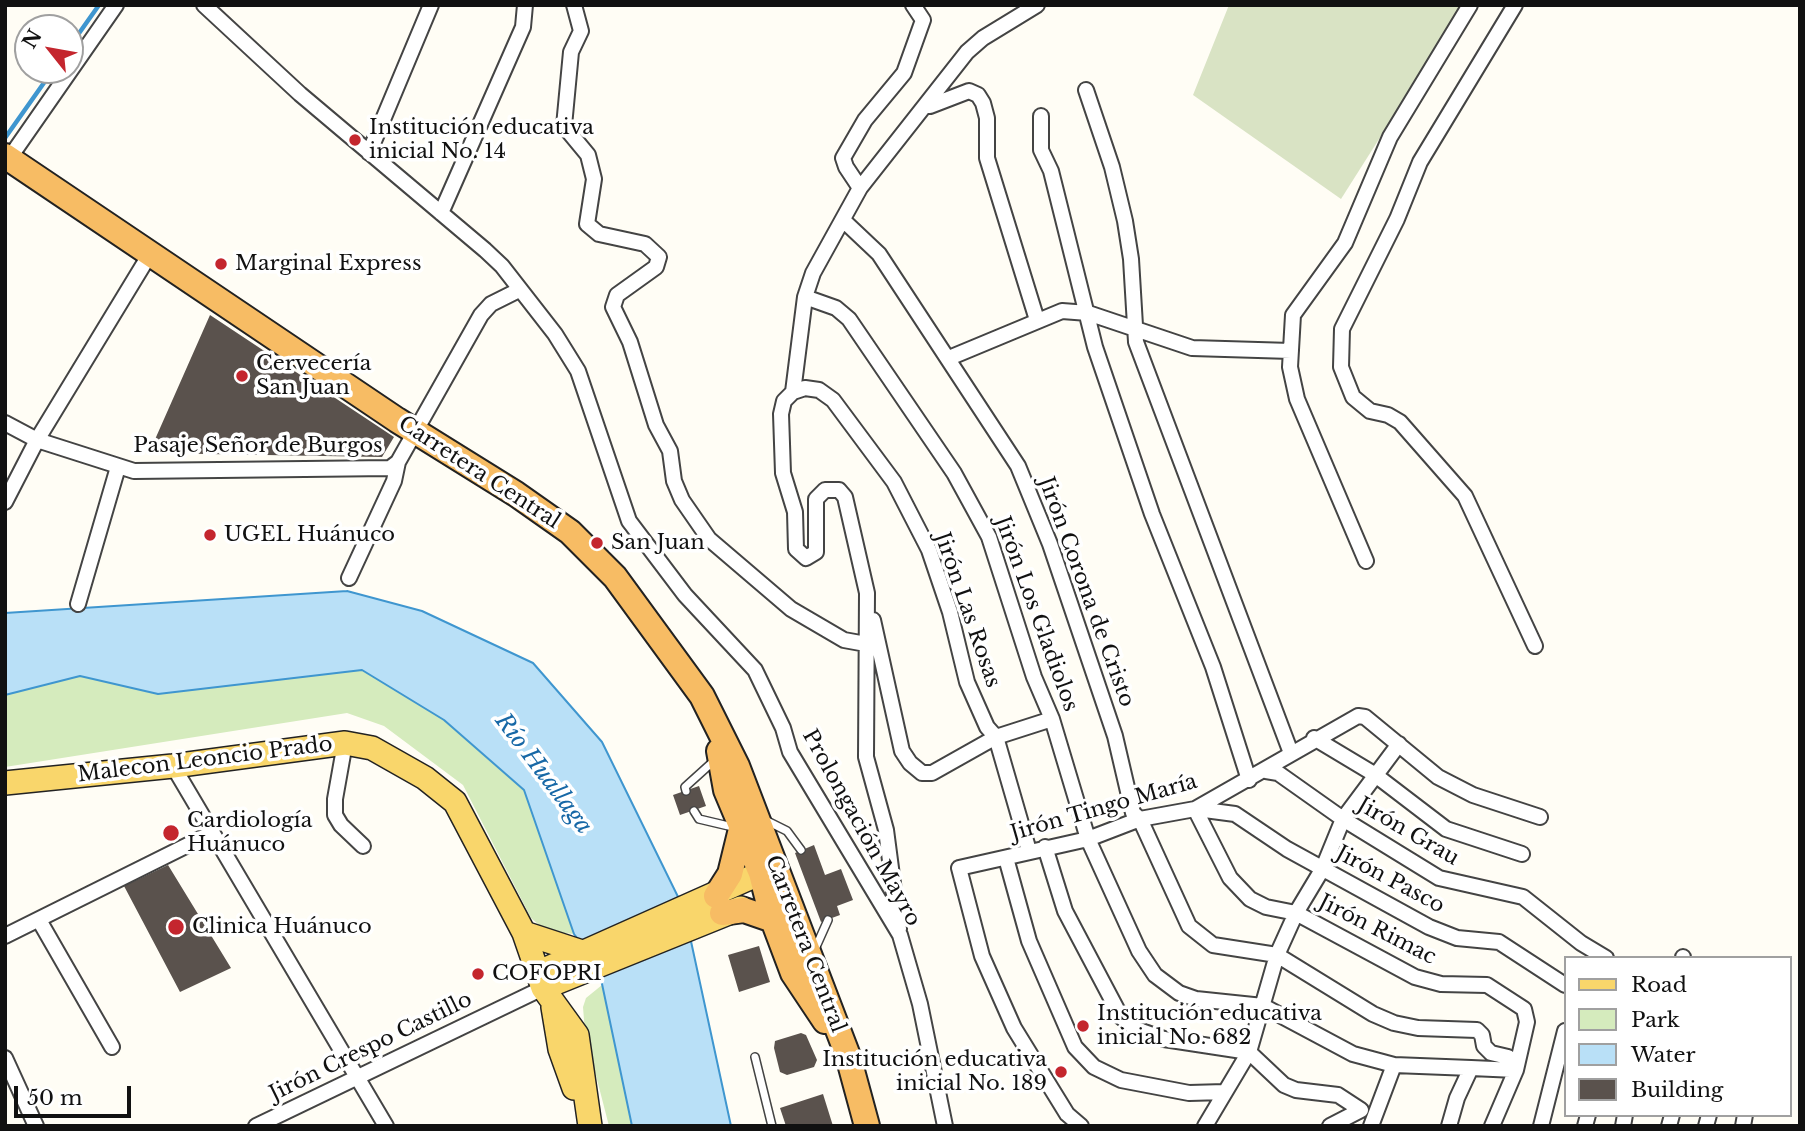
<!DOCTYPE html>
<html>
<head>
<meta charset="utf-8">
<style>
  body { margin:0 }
  #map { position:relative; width:1805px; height:1131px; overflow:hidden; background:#fffdf5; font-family:"Libre Baskerville",serif }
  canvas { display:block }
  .frame { position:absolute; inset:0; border:7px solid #111; pointer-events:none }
  .legend { position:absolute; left:1564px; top:956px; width:228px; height:161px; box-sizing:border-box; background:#fff; border:2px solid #a0a0a0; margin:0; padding:9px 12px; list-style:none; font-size:21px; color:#111 }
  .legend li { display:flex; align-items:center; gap:14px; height:35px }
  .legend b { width:35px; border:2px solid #a0a0a0 }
  .north { position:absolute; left:14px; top:14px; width:70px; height:70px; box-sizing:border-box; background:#fff; border:2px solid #a0a0a0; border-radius:50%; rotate:301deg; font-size:19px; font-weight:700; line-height:28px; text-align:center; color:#111 }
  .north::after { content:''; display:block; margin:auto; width:24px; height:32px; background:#c4262e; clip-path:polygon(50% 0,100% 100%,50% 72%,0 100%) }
  .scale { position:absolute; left:14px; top:1086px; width:117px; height:32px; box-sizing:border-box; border:4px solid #111; border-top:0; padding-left:9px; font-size:21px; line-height:24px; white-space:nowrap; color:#111; -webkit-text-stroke:5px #fff; paint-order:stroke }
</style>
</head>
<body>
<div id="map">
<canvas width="1805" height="1131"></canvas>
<div class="frame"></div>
<ul class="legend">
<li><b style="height:9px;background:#f9d66b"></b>Road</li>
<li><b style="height:19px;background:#d5ebbd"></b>Park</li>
<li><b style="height:19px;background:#b9e0f7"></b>Water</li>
<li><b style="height:19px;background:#5a524d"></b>Building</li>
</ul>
<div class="north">N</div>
<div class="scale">50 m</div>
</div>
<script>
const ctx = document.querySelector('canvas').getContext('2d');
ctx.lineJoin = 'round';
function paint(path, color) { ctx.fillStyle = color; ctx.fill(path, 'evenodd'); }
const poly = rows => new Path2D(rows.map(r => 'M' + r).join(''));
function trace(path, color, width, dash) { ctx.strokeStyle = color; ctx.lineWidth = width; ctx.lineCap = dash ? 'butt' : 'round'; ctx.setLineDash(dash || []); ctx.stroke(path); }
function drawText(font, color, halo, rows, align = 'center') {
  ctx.font = font + ' "Libre Baskerville",serif'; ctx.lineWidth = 7; ctx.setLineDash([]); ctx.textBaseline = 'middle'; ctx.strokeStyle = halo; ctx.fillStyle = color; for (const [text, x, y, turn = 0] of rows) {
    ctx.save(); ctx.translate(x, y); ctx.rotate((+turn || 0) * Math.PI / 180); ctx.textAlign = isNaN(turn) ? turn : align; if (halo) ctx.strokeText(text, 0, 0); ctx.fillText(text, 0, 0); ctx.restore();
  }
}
paint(poly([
  [362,670,444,720,524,790,574,934,546,931,531,918,463,785,384,726,347,713,5,767,5,695,80,676,158,694],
  [602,985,632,1126,609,1126,585,1033,583,1007,586,998]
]), '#d5ebbd');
paint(poly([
  [1229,5,1464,5,1341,199,1193,95]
]), '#d9e3c4');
const water = poly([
  [347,591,422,611,533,663,602,742,684,909,731,1126,632,1126,598,965,574,934,524,790,444,720,362,670,158,694,80,676,5,695,5,613,347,591]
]);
paint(water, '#b9e0f7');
trace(water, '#3f96cf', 2);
trace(poly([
  [70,46,99,5],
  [5,138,53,70]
]), '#3f96cf', 4.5);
paint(poly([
  [210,315,394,437,382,457,149,453],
  [699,786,706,806,680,815,673,795],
  [814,845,825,875,841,869,853,900,837,906,840,915,821,922,795,853],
  [168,865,231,968,180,992,124,886],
  [759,946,770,982,739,992,728,955],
  [801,1033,806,1035,817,1060,814,1067,787,1075,780,1072,774,1048,775,1041],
  [823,1094,833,1126,786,1126,780,1108]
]), '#5a524d');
const service = poly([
  [686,791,685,787,716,759],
  [694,811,699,819,737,828],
  [765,820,787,831,801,850],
  [815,949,828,920],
  [755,1057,772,1126]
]);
const minor = poly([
  [204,5,300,94,485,250,502,266,555,334,578,371,629,521,685,595,755,670,783,728,790,752,900,935,920,1004,945,1126],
  [574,5,581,31,571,52,564,126,588,155,594,179,587,224,599,234,645,244,659,257,656,267,617,295,613,307,630,342,656,425,670,451,674,481,682,500,709,539,791,609,844,640,866,644],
  [1515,5,1420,162,1397,219,1342,329,1341,367,1353,397,1370,411,1388,415,1400,422,1465,496,1535,646],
  [1086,90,1112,167,1125,221,1131,259,1136,342,1291,753],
  [930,106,969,91,978,95,983,103,987,118,987,158,1037,320],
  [1041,116,1041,150,1051,171,1095,347,1152,514,1213,667,1249,780],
  [369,153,431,5],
  [6,163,116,5],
  [860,188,846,167,843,158,865,120,904,73,923,20,913,5],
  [441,213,523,27,525,5],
  [843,220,879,254,1018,466,1050,544,1115,736,1133,813,1140,819,1189,926,1213,945,1277,955,1373,1014,1394,1023,1418,1028,1477,1030,1482,1035,1484,1046,1491,1053,1508,1057,1516,1070],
  [805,297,836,308,849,319,954,473,989,537,1034,677,1052,719,1088,839,1139,951,1155,975,1179,993,1196,999,1263,1006,1353,1054,1394,1065,1471,1068],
  [949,358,1062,311,1088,313,1192,348,1291,351],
  [793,392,805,388,819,390,833,400,894,482,929,550,950,612,967,682,987,727,996,737,1029,851],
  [5,423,37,440,134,471,390,468,398,462,481,315,491,304,519,290],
  [5,502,37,440,150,254],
  [1366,561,1297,399,1290,367,1293,315,1345,243,1390,137,1470,5],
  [349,578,394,481,398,462],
  [78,604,118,467],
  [873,620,902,751,910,763,922,773,932,773,996,737,1052,719],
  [1314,738,1374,774,1446,829,1522,854],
  [345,743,335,799,335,815,341,825,363,846],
  [173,766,386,1126],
  [1266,771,1278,773,1343,819,1439,878,1523,897,1581,943,1606,958],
  [1195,809,1230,878,1250,899,1266,907,1296,913,1415,977,1441,984,1487,985,1524,1009,1527,1022,1516,1070,1492,1126],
  [1197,809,1235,814,1287,849,1429,927,1457,938,1499,942,1565,985],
  [1045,847,1065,911,1121,1017,1136,1029,1164,1039,1249,1052,1284,1085,1296,1090,1338,1095,1361,1110,1330,1126],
  [1006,858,1029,941,1075,1047,1094,1067,1121,1080,1189,1093,1225,1092],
  [39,920,112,1047],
  [899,929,886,830,866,757,867,593,845,497,839,490,825,490,816,499,816,552,806,558,796,549,795,512,783,473,781,414,784,401,793,392,805,297,813,273,860,188,967,52,983,38,1037,5],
  [5,936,212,833],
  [1683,957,1683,958],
  [5,1058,36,1126],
  [256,1126,543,988],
  [1081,1126,1067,1114,1014,1028,982,956,959,868,1088,839,1140,819,1195,809,1358,716,1365,717,1438,777,1473,795,1540,817],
  [1205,1126,1249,1052,1277,955,1296,913,1323,868,1343,819,1399,744],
  [1371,1126,1394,1065],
  [1449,1126,1457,1098,1471,1068,1516,1070],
  [1541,1126,1565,1031],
  [1585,1126,1588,1115],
  [1623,1126,1625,1115],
  [1669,1126,1672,1115],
  [1706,1126,1709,1115],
  [1743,1126,1745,1115]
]);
const primary = poly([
  [5,783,173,766,345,743,372,748,425,778,455,802,524,933,543,988,577,1035,590,1126],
  [524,933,582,952],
  [537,973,761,873,779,879],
  [543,988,741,908],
  [553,1007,560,1049,574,1088]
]);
const trunk = poly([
  [5,156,397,420,516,494,570,532,615,577,702,696,737,766,848,1056,867,1126],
  [719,751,726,790,761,873,773,920,793,973,825,1021],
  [716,896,730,874,741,829],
  [722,913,744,910,773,920]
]);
trace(service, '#444', 10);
trace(minor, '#444', 18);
trace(primary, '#222', 26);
trace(trunk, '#222', 28);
trace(service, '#fff', 7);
trace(minor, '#fff', 14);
trace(primary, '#f9d66b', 23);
trace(trunk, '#f7bc64', 24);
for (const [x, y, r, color] of [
  [355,140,7,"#c4262e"],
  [221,264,7,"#c4262e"],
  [242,376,7,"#c4262e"],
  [210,535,7,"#c4262e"],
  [597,543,7,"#c4262e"],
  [171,833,9,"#c4262e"],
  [176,927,9,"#c4262e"],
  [478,974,7,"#c4262e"],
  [1083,1026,7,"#c4262e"],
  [1061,1072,7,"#c4262e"]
]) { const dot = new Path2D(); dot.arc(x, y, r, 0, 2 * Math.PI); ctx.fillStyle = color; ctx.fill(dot); trace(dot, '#fff', 2.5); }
drawText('21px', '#111', '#fff', [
  ["Institución educativa",369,128],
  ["inicial No. 14",369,152],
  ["Marginal Express",235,264],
  ["Cervecería",256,364],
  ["San Juan",256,388],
  ["UGEL Huánuco",224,535],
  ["San Juan",611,543],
  ["Cardiología",187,821],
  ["Huánuco",187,845],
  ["Clinica Huánuco",192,927],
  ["COFOPRI",492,974],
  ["Institución educativa",1097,1014],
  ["inicial No. 682",1097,1038],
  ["Institución educativa",1047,1060,"right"],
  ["inicial No. 189",1047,1084,"right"]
], 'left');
drawText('21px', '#111', '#fff', [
  ["Pasaje Señor de Burgos",258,446],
  ["Carretera Central",479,473,33],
  ["Jirón Corona de Cristo",1086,592,70],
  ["Jirón Las Rosas",967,610,71],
  ["Jirón Los Gladiolos",1036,614,70],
  ["Malecon Leoncio Prado",205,760,-7],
  ["Jirón Tingo María",1104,808,-16],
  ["Prolongación Mayro",861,828,61],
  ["Jirón Grau",1408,832,30],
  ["Jirón Pasco",1390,880,28],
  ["Jirón Rimac",1377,930,27],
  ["Carretera Central",805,944,69],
  ["Jirón Crespo Castillo",371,1047,-26]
]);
drawText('italic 23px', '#1768a6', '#fff', [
  ["Río Huallaga",543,774,53]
]);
</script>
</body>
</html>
